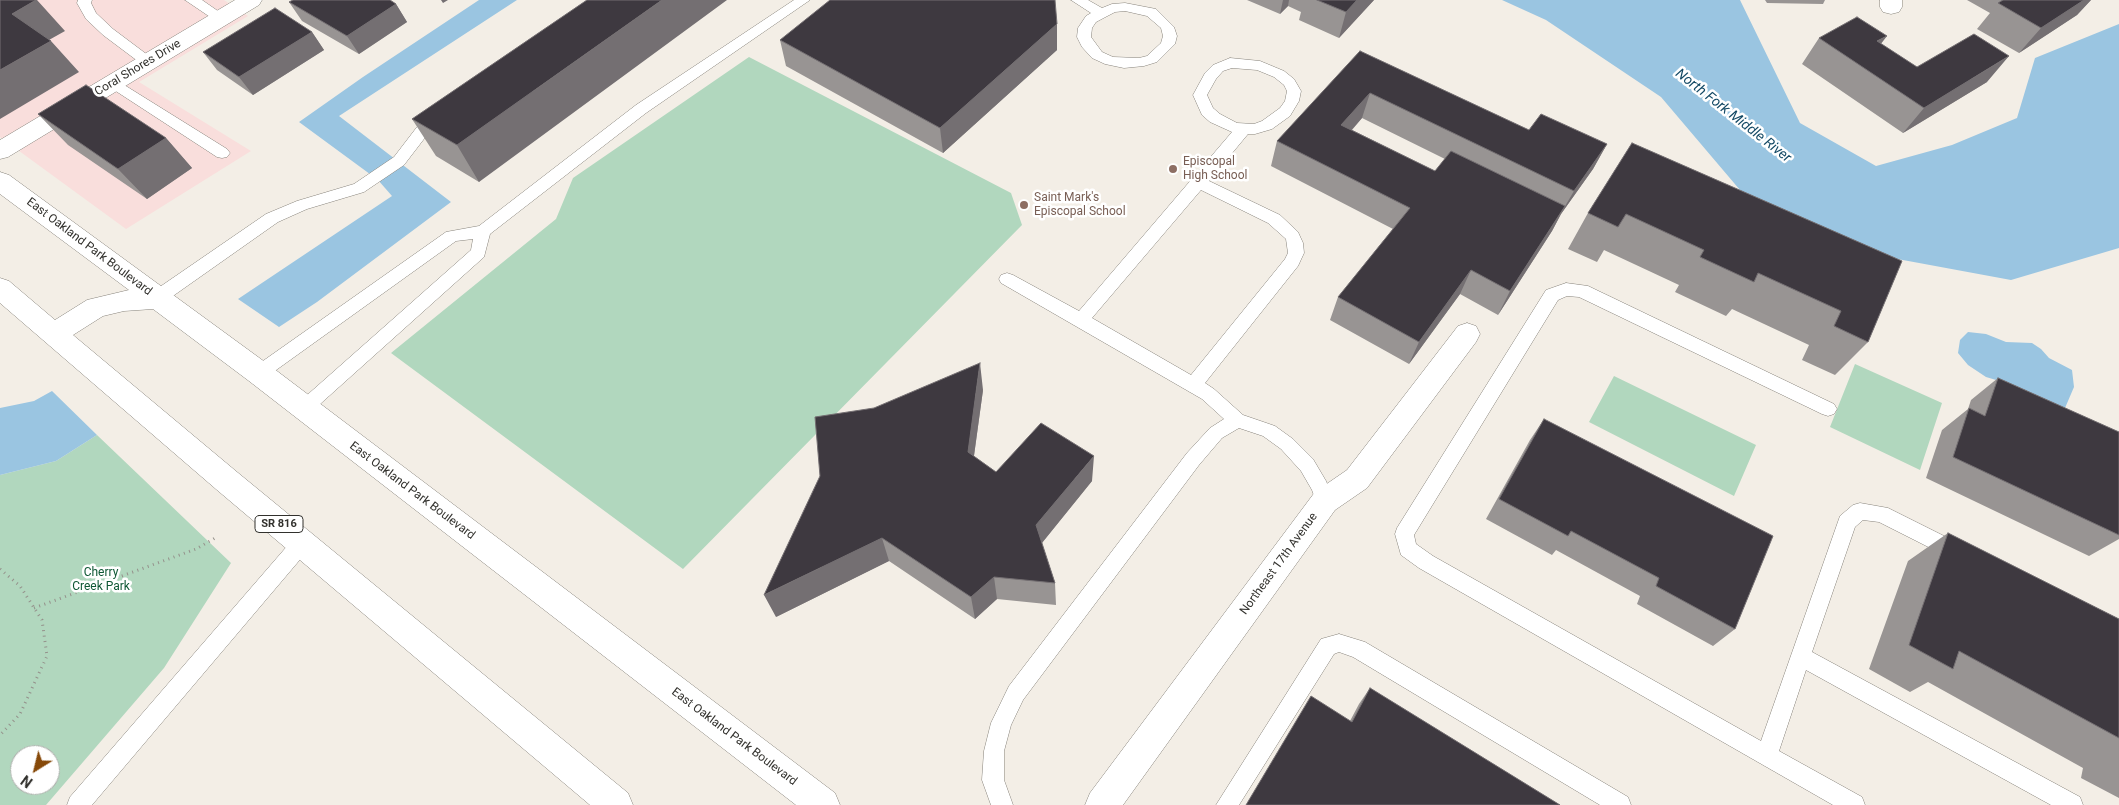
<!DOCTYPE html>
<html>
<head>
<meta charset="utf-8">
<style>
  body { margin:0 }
  #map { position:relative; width:2119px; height:805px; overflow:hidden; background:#f3eee6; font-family:Roboto,sans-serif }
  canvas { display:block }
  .north { position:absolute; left:10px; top:745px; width:50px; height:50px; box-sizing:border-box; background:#fff; border:1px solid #adadab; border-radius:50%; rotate:216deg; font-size:14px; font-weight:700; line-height:20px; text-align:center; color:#32312d }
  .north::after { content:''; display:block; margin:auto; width:18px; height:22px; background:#864909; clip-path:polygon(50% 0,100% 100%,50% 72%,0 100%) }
</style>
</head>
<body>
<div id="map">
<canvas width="2119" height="805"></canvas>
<div class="north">N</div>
</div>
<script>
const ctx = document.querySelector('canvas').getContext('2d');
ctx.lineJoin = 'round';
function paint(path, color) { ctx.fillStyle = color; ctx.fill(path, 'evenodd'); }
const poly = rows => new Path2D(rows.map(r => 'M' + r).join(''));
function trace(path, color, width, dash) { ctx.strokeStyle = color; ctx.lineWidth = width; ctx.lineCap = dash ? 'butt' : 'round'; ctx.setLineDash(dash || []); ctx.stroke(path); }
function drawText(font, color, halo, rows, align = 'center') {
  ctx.font = font + ' Roboto,sans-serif'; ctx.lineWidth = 5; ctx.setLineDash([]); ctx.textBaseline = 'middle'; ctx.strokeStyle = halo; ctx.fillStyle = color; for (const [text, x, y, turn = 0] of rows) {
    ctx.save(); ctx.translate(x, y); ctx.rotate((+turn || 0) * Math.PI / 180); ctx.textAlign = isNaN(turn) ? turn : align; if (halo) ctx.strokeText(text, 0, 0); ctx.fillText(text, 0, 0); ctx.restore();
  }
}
paint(poly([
  [0,0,224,0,248,16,139,82,251,151,126,229,0,137]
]), '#f9dedc');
paint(poly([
  [749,57,1011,193,1022,225,683,569,391,353,556,219,573,178],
  [1855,364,1942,403,1920,470,1830,427],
  [1614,376,1756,445,1734,496,1589,422],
  [97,435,231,563,164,668,46,805,0,805,0,475,56,461],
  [20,755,50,755,50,785,20,785]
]), '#b1d7be');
paint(poly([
  [479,0,517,0,339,116,451,202,317,302,279,327,238,299,392,196,378,180,299,122,363,77],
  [1502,0,1740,0,1800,123,1876,166,1952,145,2017,118,2035,58,2119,24,2119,248,2011,280,1865,253,1751,203,1661,97,1546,20],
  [1968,332,1986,334,2006,342,2032,343,2041,349,2049,358,2072,370,2074,387,2065,408,2013,385,1986,377,1968,365,1958,353,1960,340],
  [52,391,97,435,56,461,0,475,0,408,34,401]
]), '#9ac5e1');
const service = poly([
  [78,0,92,0,91,3,96,13,113,29,153,59,155,62,153,65,143,65,103,35,86,19,77,3,78,0],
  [185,0,202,0,228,18,226,21,216,21,185,0],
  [794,0,810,0,646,113,490,234,484,257,309,414,303,416,297,414,294,409,297,404,471,250,473,239,456,241,265,378,259,380,253,378,250,373,253,368,446,232,479,226,636,105,794,0],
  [1071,0,1088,0,1102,8,1112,4,1125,3,1156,9,1174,27,1177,36,1175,44,1157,62,1144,66,1124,68,1105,64,1092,58,1082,47,1077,37,1078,28,1086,16,1091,13,1071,0],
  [1125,11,1147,16,1161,28,1163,36,1161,43,1147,56,1139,58,1113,57,1102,52,1091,37,1092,28,1096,22,1115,12,1125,11],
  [1230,58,1260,61,1284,71,1294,79,1301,91,1299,101,1290,116,1272,129,1255,134,1248,134,1209,181,1280,215,1298,232,1303,243,1304,253,1298,266,1205,383,1214,389,1243,415,1275,426,1293,439,1313,459,1326,481,1334,501,1332,507,1325,509,1318,507,1312,490,1301,471,1281,449,1263,436,1239,428,1222,438,1199,465,1023,700,1011,725,1004,751,1004,780,1013,805,991,805,982,780,984,751,991,723,1009,686,1187,453,1210,428,1224,419,1202,399,1001,283,999,279,1001,275,1007,273,1013,275,1079,311,1232,132,1210,122,1202,115,1193,95,1205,73,1213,65,1230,58],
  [1232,68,1257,70,1274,77,1284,85,1287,91,1285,101,1280,108,1262,121,1254,124,1237,123,1220,114,1213,108,1207,95,1216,79,1223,71,1232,68],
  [1201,190,1268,223,1286,239,1288,253,1285,259,1191,375,1092,318,1201,190],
  [113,78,227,149,230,153,227,157,222,158,217,157,108,86,106,83,108,80,113,78],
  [437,112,442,113,444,117,442,121,427,135,404,165,364,192,307,209,278,222,163,303,157,304,151,303,149,298,151,293,266,214,297,201,354,184,394,157,417,127,432,113,437,112],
  [1566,283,1588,286,1834,404,1837,409,1834,414,1828,416,1822,414,1579,297,1567,296,1558,300,1414,535,1416,544,1433,556,1761,741,1840,516,1853,505,1860,503,1888,508,1964,546,1966,552,1964,558,1957,561,1950,558,1879,522,1863,520,1855,527,1812,652,2080,797,2083,805,2051,805,1806,670,1779,751,1862,797,1865,805,1833,805,1419,568,1401,555,1395,534,1397,528,1546,290,1566,283],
  [302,534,309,537,311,543,309,549,92,805,67,805,70,797,295,537,302,534],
  [1339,634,1365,642,1628,797,1631,805,1600,805,1353,657,1339,652,1334,654,1239,805,1216,805,1321,639,1339,634]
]);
const minor = poly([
  [235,0,262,0,259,5,8,157,0,159,0,140,235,0],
  [1880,0,1902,0,1902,7,1899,12,1891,14,1883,12,1880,7,1880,0],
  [1467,323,1476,326,1480,334,1476,342,1367,488,1335,510,1123,805,1085,805,1090,793,1315,492,1347,470,1458,326,1467,323]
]);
const primary = poly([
  [0,172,9,175,269,365,835,793,840,805,796,805,249,381,153,309,124,311,103,316,73,335,237,472,628,793,633,805,590,805,217,490,0,303,0,278,9,281,55,320,87,300,129,290,0,194,0,172]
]);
trace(service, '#87837b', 1);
trace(minor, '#87837b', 1);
trace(primary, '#87837b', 1);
trace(poly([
  [0,569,20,586,42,620,47,656,20,714,0,735],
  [34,608,196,549,215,538]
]), '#94918b', 3, [1, 4.5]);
paint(service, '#fff');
paint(minor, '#fff');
paint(primary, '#fff');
paint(poly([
  [587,0,479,182,436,156,412,119],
  [1247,0,1374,0,1339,38,1299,20,1301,12,1288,6,1280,14],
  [1765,0,1825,0,1823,4,1767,3],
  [1967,0,2091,0,2077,15,2019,53,1977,29,1990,13],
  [289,2,396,4,407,22,359,54,302,21],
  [1057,24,1057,50,943,153,786,66,780,40],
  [312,32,324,50,253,95,217,70,203,52],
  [1819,38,1881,44,1917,67,1987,82,1903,133,1802,64],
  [1360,51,1529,130,1607,144,1593,169,1561,214,1552,231,1498,315,1460,294,1409,364,1330,320,1338,297,1393,229,1271,166,1277,141],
  [1362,118,1445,159,1435,171,1352,130],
  [38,114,166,138,192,168,147,199,68,145],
  [1632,143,1902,261,1868,342,1835,375,1802,360,1809,345,1732,309,1726,316,1675,292,1679,285,1604,250,1597,262,1568,249,1588,213],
  [1998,378,2119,432,2119,539,2089,556,1926,478,1942,430,1968,409,1971,400],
  [983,390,974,456,996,472,1092,481,1042,543,1055,583,1056,605,997,599,975,619,889,561,776,617],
  [1544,419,1735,629,1713,646,1637,604,1640,596,1556,550,1552,555,1486,519,1530,440],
  [1948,533,2119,619,2119,798,2081,778,2083,768,1928,682,1910,692,1869,669,1908,561],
  [1370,688,1560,805,1350,721,1359,704]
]), '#989493');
paint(poly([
  [36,0,37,0,65,31,40,45,12,14],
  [441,0,448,0,443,3],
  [662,0,727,0,479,182,457,145],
  [1283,0,1289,0,1288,6,1280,14],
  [1357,0,1374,0,1339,38,1346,12],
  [2084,0,2091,0,2077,15,2019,53,2041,28],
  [396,4,407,22,359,54,347,36],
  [1057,24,1057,50,943,153,940,128],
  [312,32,324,50,253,95,239,77],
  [1887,36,1867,62,1877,41],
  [51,41,79,72,0,119,0,70],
  [2009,56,1987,82,1903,133,1924,108],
  [1370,93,1362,118,1334,150,1341,125],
  [166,138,192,168,147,199,118,169],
  [1607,144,1593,169,1561,214,1552,231,1498,315,1510,291,1564,208,1574,191],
  [1471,270,1460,294,1409,364,1419,342],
  [980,363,983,390,971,477,968,452],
  [1094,456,1092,481,1037,549,1036,525],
  [882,538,889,561,776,617,764,595],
  [994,577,997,599,975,619,971,597]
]), '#746f72');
const building = poly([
  [0,0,36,0,12,14,51,41,0,70,0,0],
  [293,0,390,0,396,4,347,36,289,2,293,0],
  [587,0,662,0,457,145,412,119,587,0],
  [830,0,1055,0,1057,24,940,128,780,40,830,0],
  [1317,0,1357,0,1346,12,1317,0],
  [2003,0,2084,0,2041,28,1998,3,2003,0],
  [275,8,312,32,239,77,203,52,275,8],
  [1857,17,1887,36,1877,41,1917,67,1974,34,2009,56,1924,108,1819,38,1857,17],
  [1360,51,1529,130,1541,114,1607,144,1574,191,1370,93,1341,125,1435,171,1451,151,1565,206,1510,291,1471,270,1419,342,1338,297,1410,208,1277,141,1360,51],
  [86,85,166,138,118,169,38,114,86,85],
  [1632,143,1902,261,1868,342,1834,326,1841,311,1758,273,1754,282,1700,257,1704,250,1626,214,1618,227,1588,213,1632,143],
  [980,363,968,452,996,472,1041,423,1094,456,1036,525,1055,583,994,577,971,597,882,538,764,595,820,476,815,417,874,408,980,363],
  [1998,378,2119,432,2119,535,1953,457,1969,408,1985,416,1998,378],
  [1544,419,1773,536,1735,629,1656,586,1659,578,1571,531,1568,536,1499,499,1544,419],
  [1948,533,2119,619,2119,738,1959,651,1953,669,1909,645,1948,533],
  [1370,688,1560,805,1246,805,1311,696,1352,722,1370,688]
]);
paint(building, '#3e3940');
trace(building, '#746f72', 1);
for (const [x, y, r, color] of [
  [1173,169,5,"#8d6e63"],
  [1024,205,5,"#8d6e63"]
]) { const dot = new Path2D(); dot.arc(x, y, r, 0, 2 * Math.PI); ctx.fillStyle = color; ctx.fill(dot); trace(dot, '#fff', 2); }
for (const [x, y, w] of [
  [279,524,48]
]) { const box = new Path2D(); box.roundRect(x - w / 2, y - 8.5, w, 17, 4); ctx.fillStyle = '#fff'; ctx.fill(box); trace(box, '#32312d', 1); }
drawText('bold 11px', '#32312d', null, [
  ["SR 816",279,524]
]);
drawText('12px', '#32312d', '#fff', [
  ["Coral Shores Drive",138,68,-31],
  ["East Oakland Park Boulevard",89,247,37],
  ["East Oakland Park Boulevard",412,491,37],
  ["Northeast 17th Avenue",1279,564,-54],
  ["East Oakland Park Boulevard",734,737,37]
]);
drawText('12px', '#785e54', '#fff', [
  ["Episcopal",1183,162],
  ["High School",1183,176],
  ["Saint Mark's",1034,198],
  ["Episcopal School",1034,212]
], 'left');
drawText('12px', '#0e5734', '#fff', [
  ["Cherry",101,573],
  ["Creek Park",101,587]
]);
drawText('italic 14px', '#134965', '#fff', [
  ["North Fork Middle River",1733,116,38]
]);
</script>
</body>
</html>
